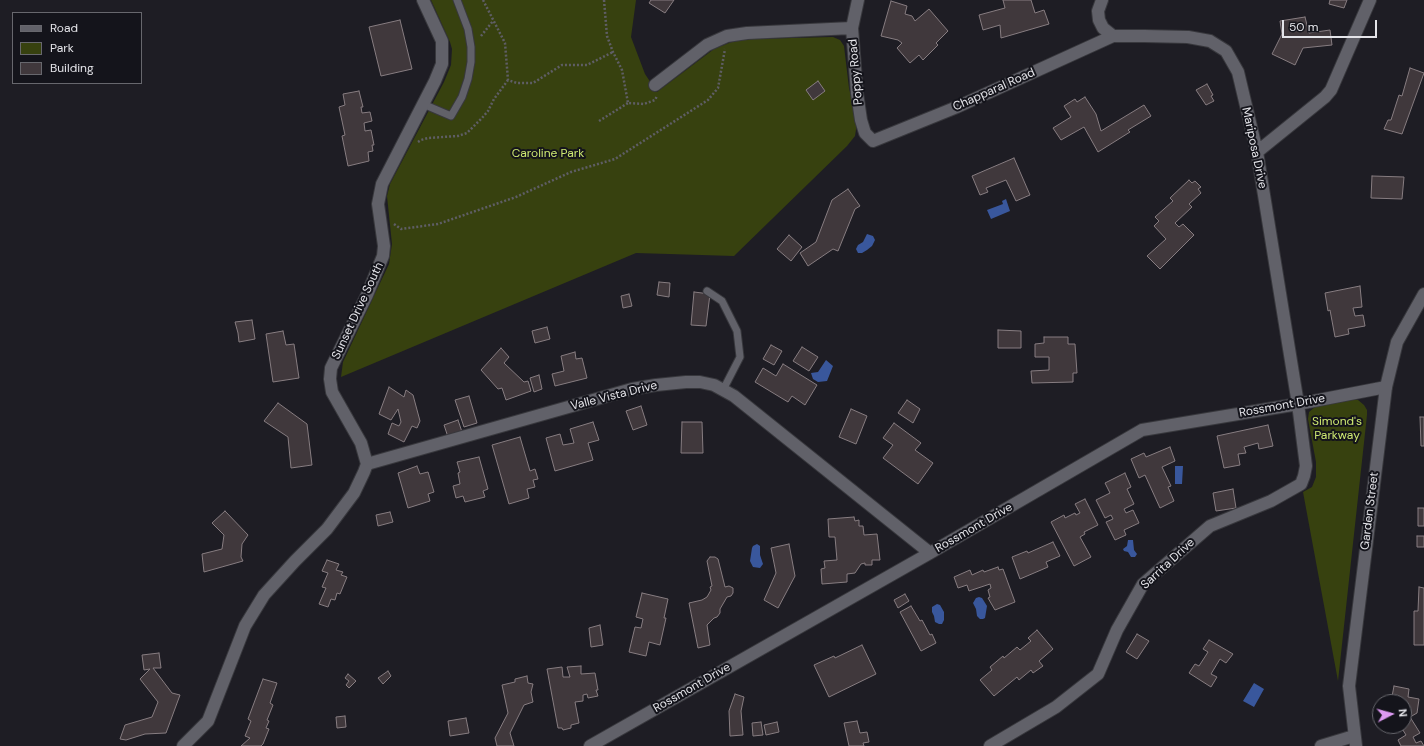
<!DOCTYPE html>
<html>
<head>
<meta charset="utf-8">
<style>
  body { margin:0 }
  #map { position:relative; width:1424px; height:746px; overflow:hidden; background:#1e1d24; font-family:"DM Sans",sans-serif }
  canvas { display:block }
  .legend { position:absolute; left:12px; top:12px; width:130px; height:72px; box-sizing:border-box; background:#14141b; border:1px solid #67676d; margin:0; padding:5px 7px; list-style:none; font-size:12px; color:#e4e4e9 }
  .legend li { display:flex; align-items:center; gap:8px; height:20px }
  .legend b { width:20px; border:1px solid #67676d }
  .north { position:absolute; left:1372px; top:694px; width:40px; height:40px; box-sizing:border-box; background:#14141b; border:1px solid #67676d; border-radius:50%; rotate:84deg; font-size:11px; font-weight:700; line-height:16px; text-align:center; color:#e4e4e9 }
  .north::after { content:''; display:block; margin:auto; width:14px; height:18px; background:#dd99f3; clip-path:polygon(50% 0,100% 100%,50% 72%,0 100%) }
  .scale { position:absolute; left:1282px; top:20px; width:95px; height:18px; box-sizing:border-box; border:2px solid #e4e4e9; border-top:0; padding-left:5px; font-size:12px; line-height:14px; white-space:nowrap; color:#e4e4e9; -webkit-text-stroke:3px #14141b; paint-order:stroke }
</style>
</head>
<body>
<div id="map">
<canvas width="1424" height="746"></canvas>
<ul class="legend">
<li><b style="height:5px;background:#616169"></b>Road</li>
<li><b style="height:11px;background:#37410f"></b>Park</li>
<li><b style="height:11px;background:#40383c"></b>Building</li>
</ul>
<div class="north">N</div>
<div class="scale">50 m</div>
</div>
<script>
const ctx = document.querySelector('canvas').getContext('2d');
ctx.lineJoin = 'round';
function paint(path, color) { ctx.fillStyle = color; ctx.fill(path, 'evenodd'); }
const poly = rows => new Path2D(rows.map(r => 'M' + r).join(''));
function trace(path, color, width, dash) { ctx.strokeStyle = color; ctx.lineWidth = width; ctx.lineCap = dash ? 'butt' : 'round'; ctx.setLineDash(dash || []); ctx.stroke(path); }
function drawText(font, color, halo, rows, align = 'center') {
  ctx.font = font + ' "DM Sans",sans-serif'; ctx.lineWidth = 4; ctx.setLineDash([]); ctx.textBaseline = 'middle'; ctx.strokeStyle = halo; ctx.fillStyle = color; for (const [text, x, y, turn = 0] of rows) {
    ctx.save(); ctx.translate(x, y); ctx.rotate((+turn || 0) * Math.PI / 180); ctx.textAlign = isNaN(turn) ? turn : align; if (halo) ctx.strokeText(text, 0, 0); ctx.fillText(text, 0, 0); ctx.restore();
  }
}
paint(poly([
  [431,0,636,0,631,37,645,74,657,92,714,49,734,41,750,39,833,37,840,40,844,46,849,88,857,123,855,136,847,146,734,256,636,253,341,377,343,362,389,264,392,244,387,196,390,184,444,82,451,65,452,49,450,42],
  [1354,399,1358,400,1364,405,1367,410,1367,415,1338,681,1303,492,1312,487,1316,477,1316,462,1308,419,1309,412,1315,407]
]), '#37410f');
paint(poly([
  [1006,199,1010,211,991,219,987,210,1003,204,1002,201],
  [867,234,873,236,875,240,872,246,867,250,862,253,858,253,856,249,858,245,863,242],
  [826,360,833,366,827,381,818,382,813,379,811,373,818,372],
  [1175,466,1183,466,1182,484,1175,484],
  [1128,540,1133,540,1134,550,1137,554,1135,557,1131,557,1128,552,1124,551,1123,549,1127,546],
  [757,544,760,546,760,555,763,564,760,568,753,567,750,561,752,548,753,546],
  [979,597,982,598,987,606,985,618,983,619,980,619,977,616,976,609,973,603,976,598],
  [937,604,940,605,944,612,944,620,942,624,939,624,935,622,934,616,932,612,932,607],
  [1254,683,1264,689,1254,707,1243,701]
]), '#39579c');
const building = poly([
  [651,0,674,0,665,13,649,3,651,0],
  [1003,0,1031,0,1035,13,1044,10,1049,24,1001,38,1000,25,983,30,979,15,1005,8,1003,0],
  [1330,0,1347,0,1344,8,1329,4,1330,0],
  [891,1,907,6,905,14,912,16,915,21,929,9,948,31,936,43,938,45,923,60,919,55,910,63,897,48,902,43,898,40,881,36,891,1],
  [1305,17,1309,33,1330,30,1332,45,1303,48,1295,65,1272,54,1282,34,1280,21,1305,17],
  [400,20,412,69,381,76,369,27,400,20],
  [1410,68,1424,73,1402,134,1384,129,1388,120,1391,120,1399,95,1402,96,1410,68],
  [818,81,825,91,813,100,806,90,818,81],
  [1207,84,1213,95,1211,96,1214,101,1206,105,1196,90,1207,84],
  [359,91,363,107,361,107,362,113,370,112,372,121,364,123,365,131,371,130,374,145,372,145,373,151,368,152,369,161,348,166,342,136,345,135,339,107,345,105,343,94,359,91],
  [1085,97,1096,114,1101,131,1144,105,1151,116,1128,130,1130,132,1098,152,1084,127,1061,140,1053,128,1071,117,1064,106,1075,99,1077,102,1085,97],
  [1014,158,1030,195,1016,201,1006,180,986,188,988,192,980,195,972,176,1014,158],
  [1372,176,1404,177,1402,199,1371,198,1372,176],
  [1189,180,1192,183,1195,181,1201,187,1198,189,1201,193,1189,204,1192,207,1175,223,1179,227,1183,224,1194,235,1160,269,1147,256,1166,239,1154,226,1159,221,1155,217,1173,201,1170,198,1189,180],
  [848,189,860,206,855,209,838,251,833,249,808,266,800,253,816,242,832,200,848,189],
  [789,235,802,247,791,261,777,249,789,235],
  [659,282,670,283,669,297,657,295,659,282],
  [1360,286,1362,307,1353,308,1355,316,1363,315,1365,326,1348,329,1349,334,1335,337,1330,310,1328,311,1325,293,1360,286],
  [694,292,710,294,706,326,691,325,694,292],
  [629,294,632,306,623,308,621,296,629,294],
  [252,320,255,339,239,342,238,333,235,322,252,320],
  [547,327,550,339,535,343,532,331,547,327],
  [998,330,1021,331,1021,348,998,348,998,330],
  [283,331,286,345,294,344,299,378,273,382,266,334,283,331],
  [1044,337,1068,337,1068,344,1075,344,1077,373,1073,373,1073,382,1032,383,1031,371,1049,370,1049,357,1035,357,1035,344,1044,343,1044,337],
  [771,345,782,351,774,365,763,359,771,345],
  [802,347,818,357,809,371,793,361,802,347],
  [501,348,509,357,504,363,524,382,528,381,531,391,506,400,502,388,498,389,481,370,501,348],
  [575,352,576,359,582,358,587,378,555,386,552,374,564,371,561,356,575,352],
  [783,364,817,385,805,405,792,396,788,402,755,382,763,368,776,376,783,364],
  [539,375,542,389,534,392,530,378,539,375],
  [389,387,404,397,406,390,413,395,420,421,417,428,412,426,404,442,388,434,392,423,399,426,401,422,398,409,391,420,379,414,389,387],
  [469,396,477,423,464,427,455,400,469,396],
  [907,400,920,409,913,423,898,413,907,400],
  [278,403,307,424,312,465,291,468,288,437,264,421,278,403],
  [641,406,647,425,633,430,626,411,641,406],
  [851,409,867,416,856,444,839,437,851,409],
  [1420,417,1424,417,1424,446,1421,446,1420,417],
  [458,420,462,432,448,437,444,425,458,420],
  [593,422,599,440,588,443,593,460,555,471,546,438,560,434,563,445,574,443,570,429,593,422],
  [682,422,702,422,703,453,681,453,682,422],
  [894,423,921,443,915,450,933,463,918,484,883,458,893,445,883,438,894,423],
  [1268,425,1273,446,1259,449,1258,443,1244,447,1246,453,1238,454,1240,465,1224,468,1217,436,1268,425],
  [520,437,530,471,535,469,538,479,533,480,535,487,527,489,529,498,509,504,492,445,520,437],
  [1170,447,1175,461,1162,467,1171,486,1168,487,1174,501,1160,508,1145,475,1139,478,1131,459,1144,453,1146,457,1170,447],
  [479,457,488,489,483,491,485,497,465,502,463,496,456,498,453,486,460,484,458,473,460,472,457,462,479,457],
  [417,466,420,474,428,472,434,492,428,494,430,501,408,508,398,473,417,466],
  [1125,473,1131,487,1127,489,1134,504,1124,509,1126,513,1133,510,1139,523,1124,530,1126,535,1115,540,1106,522,1113,519,1111,515,1105,518,1096,500,1110,493,1105,483,1125,473],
  [1233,489,1236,508,1216,511,1213,493,1233,489],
  [1085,499,1098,525,1084,532,1085,534,1080,537,1091,557,1074,566,1051,522,1064,515,1065,518,1075,513,1076,515,1080,513,1075,504,1085,499],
  [1418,508,1424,508,1424,526,1418,526,1418,508],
  [225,511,248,535,242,544,241,557,243,561,204,572,202,554,222,549,224,535,212,523,225,511],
  [390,512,393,522,378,526,376,515,390,512],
  [854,517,855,521,859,520,859,526,863,526,864,535,877,534,880,560,872,560,872,565,865,565,865,563,861,564,855,573,847,574,847,582,822,584,821,569,825,568,824,561,837,560,835,537,829,537,828,519,854,517],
  [1417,536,1424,536,1424,547,1417,547,1417,536],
  [1053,542,1060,556,1046,562,1048,567,1020,579,1012,557,1027,551,1028,553,1053,542],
  [789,544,795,576,778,608,764,600,776,573,771,548,789,544],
  [710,557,715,557,718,559,725,587,729,586,733,588,733,593,731,596,727,597,720,609,720,613,717,617,714,618,707,625,710,645,698,648,689,603,702,600,707,597,711,590,710,587,712,586,707,561,710,557],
  [327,560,339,564,336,570,343,572,341,575,347,577,340,594,337,593,335,600,331,599,328,607,319,604,326,588,322,587,328,573,322,571,327,560],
  [998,567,999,570,1003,569,1015,602,995,610,988,598,990,597,988,590,991,588,990,584,969,591,967,585,958,588,954,577,970,570,972,575,983,570,984,572,998,567],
  [1419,587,1424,588,1424,645,1414,645,1414,611,1418,611,1419,587],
  [642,593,668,599,664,618,666,618,660,645,649,642,646,656,629,652,635,627,641,628,643,619,636,617,642,593],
  [905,594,909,601,898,608,894,600,905,594],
  [911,606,920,621,922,620,930,635,932,634,936,643,921,651,900,612,911,606],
  [600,625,603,645,591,647,589,628,600,625],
  [1037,630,1053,649,1039,661,1043,666,1033,673,1031,670,1019,680,1017,677,994,696,980,680,992,670,990,667,1003,656,1004,658,1017,647,1020,650,1031,641,1028,638,1037,630],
  [1137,634,1149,641,1137,659,1126,652,1137,634],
  [1209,640,1233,654,1226,663,1220,659,1211,674,1217,677,1211,687,1189,673,1195,664,1199,666,1208,652,1203,649,1209,640],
  [862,645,876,674,829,697,814,665,834,656,835,658,862,645],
  [159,653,161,668,153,668,172,693,180,695,166,733,145,734,126,740,120,739,125,725,152,717,158,702,140,679,150,669,144,670,142,655,159,653],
  [581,666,581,674,595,673,598,690,596,690,598,696,588,698,587,694,583,695,583,701,575,702,579,723,571,725,571,728,563,730,562,728,558,728,547,669,562,667,563,677,570,677,567,667,581,666],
  [388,671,391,676,383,684,378,678,388,671],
  [348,674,356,681,349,688,346,685,349,681,345,678,348,674],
  [527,676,528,683,533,684,531,692,533,702,524,705,510,733,514,746,497,746,495,738,508,713,502,685,515,682,515,679,527,676],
  [263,679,277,683,270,703,273,705,267,720,269,721,266,728,269,729,263,744,261,746,241,746,250,738,245,736,251,721,248,719,263,679],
  [1394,686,1409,689,1408,697,1419,699,1417,713,1410,717,1420,733,1413,737,1416,743,1421,741,1424,746,1401,746,1398,740,1406,735,1401,727,1395,726,1404,726,1404,702,1391,702,1394,686],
  [735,694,744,697,741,711,743,735,730,736,729,711,735,694],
  [345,716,346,727,337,728,336,717,345,716],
  [466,718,469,733,450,736,448,721,466,718],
  [857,721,860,733,867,732,869,742,863,743,864,746,849,746,844,723,857,721],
  [761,722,763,735,753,736,752,723,761,722],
  [777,722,779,732,766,735,764,725,777,722]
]);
paint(building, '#40383c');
trace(building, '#877d81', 1);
const service = poly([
  [423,104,451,116,462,97,468,79,471,62,471,47,468,29,457,0],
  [707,291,722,301,737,331,740,357,723,390]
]);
const minor = poly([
  [858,0,852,28,857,93,861,120,865,133,873,141,957,107,1113,36],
  [655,85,707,45,727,36,747,33,852,28],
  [1257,152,1325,97,1331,90,1370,0],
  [367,464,632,389,656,385,686,382,700,382,714,385,734,396,930,553],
  [590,746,930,553,1142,430,1298,404,1386,387],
  [990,746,1056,707,1098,674,1117,630,1143,584,1210,526,1271,501,1294,488,1301,484,1304,476,1306,466,1298,404,1257,152,1238,72,1226,51,1210,41,1188,37,1144,36,1113,36,1103,28,1099,20,1098,11,1102,0],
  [1321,746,1354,736]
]);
const tertiary = poly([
  [183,746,208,721,245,626,264,595,295,561,327,529,354,493,364,472,367,464,361,443,332,392,330,379,331,368,367,295,383,256,384,246,378,204,382,184,435,81,442,64,442,41,423,0],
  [1356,746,1349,686,1386,387,1397,342,1424,294]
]);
trace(service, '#38383d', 9);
trace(minor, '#38383d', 14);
trace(tertiary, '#38383d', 14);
trace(poly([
  [483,0,505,43,508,80,517,83,533,83,562,65,587,65,613,52],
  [604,0,607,36,613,52,622,70,628,103,644,104,655,100,657,96],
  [481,36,493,21],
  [599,121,628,103],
  [418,142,421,140,428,138,458,136,467,133,482,118,488,111,494,99,508,80],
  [394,224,401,229,438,224,516,197,571,172,615,159,708,100,718,88,725,49]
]), '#5f5e65', 2.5, [2, 2]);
trace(service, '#616169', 7);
trace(minor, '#616169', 12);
trace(tertiary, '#616169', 12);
drawText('12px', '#e4e4e9', '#14141b', [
  ["Poppy Road",856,72,-95],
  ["Chapparal Road",994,90,-24],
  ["Mariposa Drive",1254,148,78],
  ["Sunset Drive South",358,311,-65],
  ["Valle Vista Drive",614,396,-14],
  ["Rossmont Drive",1282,406,-10],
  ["Garden Street",1370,511,-83],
  ["Rossmont Drive",974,528,-30],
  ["Sarrita Drive",1168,564,-43],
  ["Rossmont Drive",692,688,-30]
]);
drawText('12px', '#cde871', '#14141b', [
  ["Caroline Park",548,154],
  ["Simond's",1337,422],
  ["Parkway",1337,436]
]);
</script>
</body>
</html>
